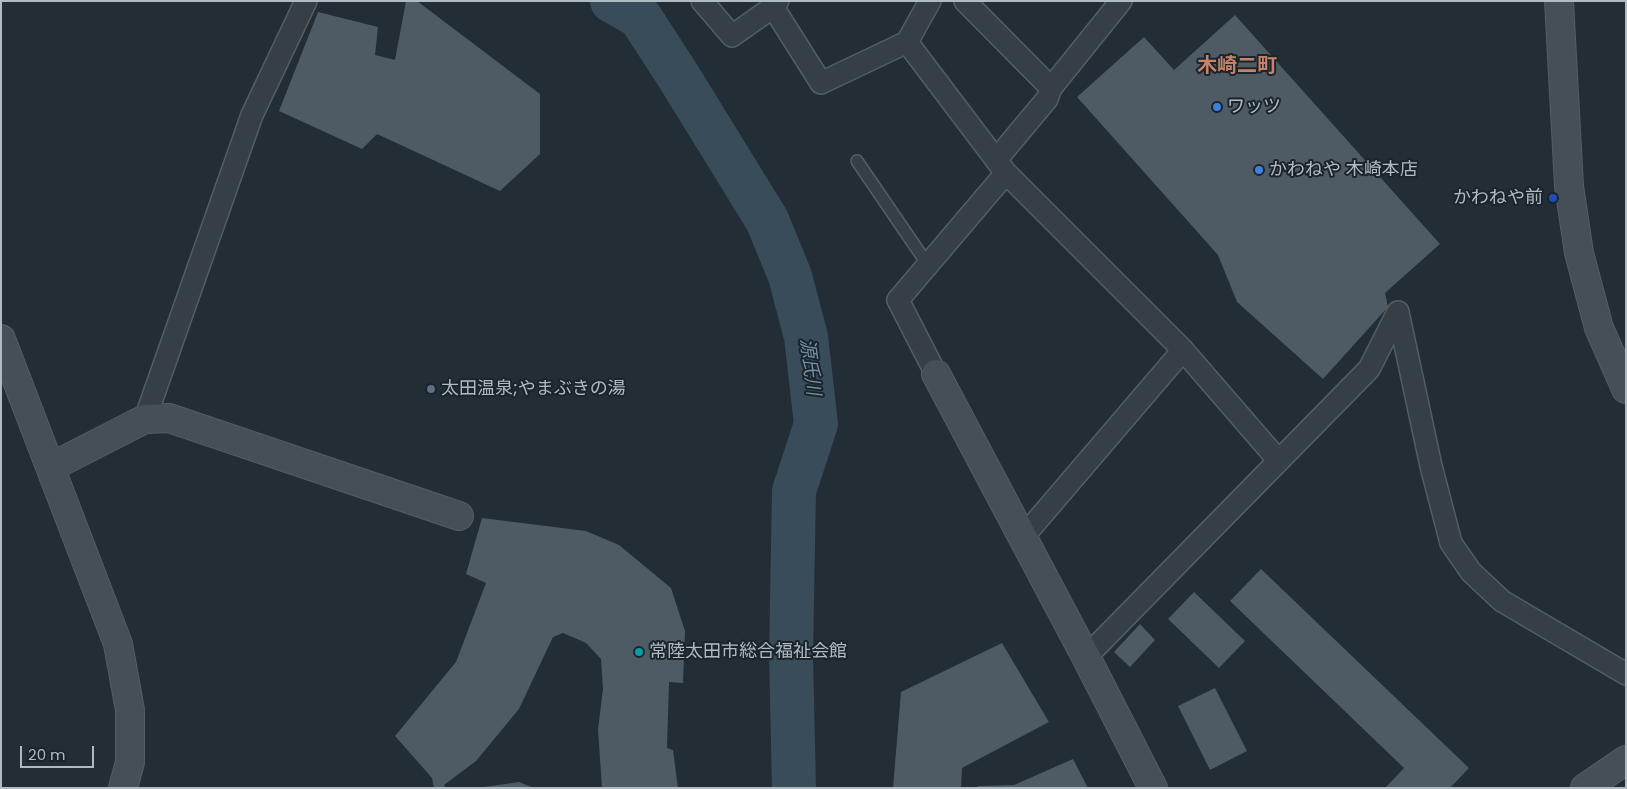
<!DOCTYPE html>
<html>
<head>
<meta charset="utf-8">
<style>
  body { margin:0 }
  #map { position:relative; width:1627px; height:789px; overflow:hidden; background:#222d35; font-family:Poppins,sans-serif }
  canvas { display:block }
  .frame { position:absolute; inset:0; border:2px solid #b0bac2; pointer-events:none }
  .scale { position:absolute; left:20px; top:746px; width:74px; height:22px; box-sizing:border-box; border:2px solid #b0bac2; border-top:0; padding-left:6px; font-size:15px; line-height:18px; white-space:nowrap; color:#b0bac2; -webkit-text-stroke:4px #1b242b; paint-order:stroke }
</style>
</head>
<body>
<div id="map">
<canvas width="1627" height="789"></canvas>
<div class="frame"></div>
<div class="scale">20 m</div>
</div>
<script>
const ctx = document.querySelector('canvas').getContext('2d');
ctx.lineJoin = 'round';
const poly = rows => new Path2D(rows.map(r => 'M' + r).join(''));
function trace(path, color, width, dash) { ctx.strokeStyle = color; ctx.lineWidth = width; ctx.lineCap = dash ? 'butt' : 'round'; ctx.setLineDash(dash || []); ctx.stroke(path); }
function paint(path, color) { ctx.fillStyle = color; ctx.fill(path, 'evenodd'); }
function drawText(font, color, halo, rows, align = 'center') {
  ctx.font = font + ' Poppins,"Noto Sans JP",sans-serif'; ctx.lineWidth = 4; ctx.setLineDash([]); ctx.textBaseline = 'middle'; ctx.strokeStyle = halo; ctx.fillStyle = color; for (const [text, x, y, turn = 0] of rows) {
    ctx.save(); ctx.translate(x, y); ctx.rotate((+turn || 0) * Math.PI / 180); ctx.textAlign = isNaN(turn) ? turn : align; if (halo) ctx.strokeText(text, 0, 0); ctx.fillText(text, 0, 0); ctx.restore();
  }
}
trace(poly([
  [612,1,640,17,677,74,767,220,790,276,806,337,816,424,794,491,791,655,794,788]
]), '#384c5a', 44);
paint(poly([
  [406,1,417,1,540,94,540,154,500,191,377,134,362,149,279,111,318,12,378,27,375,55,395,60],
  [1235,15,1440,244,1385,293,1388,307,1323,379,1237,302,1218,255,1077,97,1144,37,1174,70],
  [482,518,586,531,619,545,671,588,685,631,683,683,669,682,667,748,673,750,678,788,602,788,598,729,603,689,601,659,586,643,563,633,553,637,519,709,476,761,444,785,445,788,434,788,432,778,395,736,456,662,486,583,466,574],
  [1261,569,1469,768,1450,788,1385,788,1404,768,1230,601],
  [1194,592,1245,641,1219,668,1168,619],
  [1140,624,1155,640,1130,667,1114,652],
  [1002,643,1049,722,962,768,961,788,893,788,901,692],
  [1215,688,1247,751,1210,770,1178,706],
  [1073,759,1088,788,978,788,978,786,1014,785],
  [519,782,534,788,484,788,484,787]
]), '#4e5a64');
const lane = poly([
  [857,161,928,265]
]);
const street = poly([
  [702,1,732,36,773,7],
  [778,1,773,7,821,83,907,42],
  [930,1,907,42,1006,173,1183,350,1279,461],
  [965,1,1051,88,1121,1],
  [996,160,1047,99,1051,88],
  [936,374,898,300,1006,173],
  [145,419,252,115,306,1],
  [1023,537,1183,350],
  [1086,657,1369,369,1398,312,1431,466,1451,543,1471,572,1502,601,1626,674]
]);
const secondary = poly([
  [1559,1,1569,186,1579,253,1599,328,1626,389],
  [1,339,118,644,130,710,130,762,123,788],
  [936,374,1086,657,1153,788],
  [51,467,145,419,169,418,459,516],
  [1585,788,1626,760]
]);
trace(lane, '#535d64', 14);
trace(street, '#535d64', 24);
trace(secondary, '#535d64', 30);
trace(lane, '#363f46', 11);
trace(street, '#363f46', 21);
trace(secondary, '#444f58', 28);
for (const [x, y, r, color] of [
  [1217,107,5,"#3f7fe0"],
  [1259,170,5,"#3f7fe0"],
  [1553,198,5,"#1a4fb4"],
  [431,389,5,"#5c6f8a"],
  [639,652,5,"#0f9aa8"]
]) { const dot = new Path2D(); dot.arc(x, y, r, 0, 2 * Math.PI); ctx.fillStyle = color; ctx.fill(dot); trace(dot, '#1b242b', 2); }
drawText('18px', '#b0bac2', '#1b242b', [
  ["ワッツ",1227,107],
  ["かわねや 木崎本店",1269,170],
  ["かわねや前",1543,198,"right"],
  ["太田温泉;やまぶきの湯",441,389],
  ["常陸太田市総合福祉会館",649,652]
], 'left');
drawText('italic 19px', '#748fa3', '#1b242b', [
  ["源氏川",809,367,83]
]);
drawText('bold 20px', '#c78367', '#1b242b', [
  ["木崎二町",1237,67]
]);
</script>
</body>
</html>
